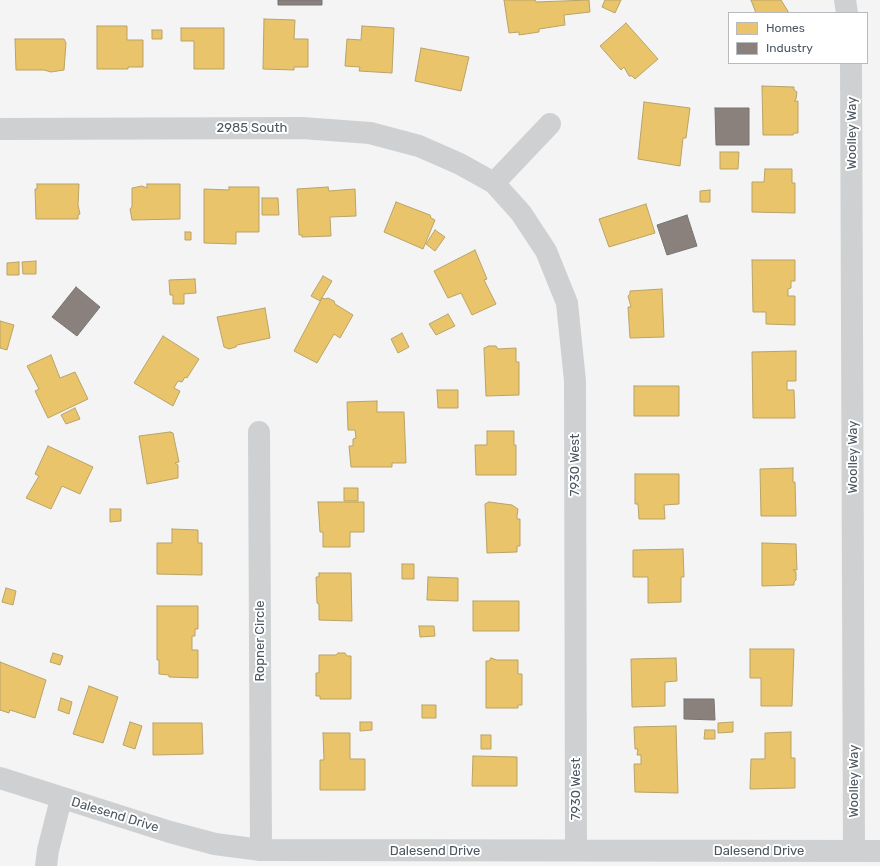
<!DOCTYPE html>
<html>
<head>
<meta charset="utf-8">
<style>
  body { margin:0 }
  #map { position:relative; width:880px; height:866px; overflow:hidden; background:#f4f4f4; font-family:Rubik,sans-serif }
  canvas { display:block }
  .legend { position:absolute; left:728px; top:12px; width:140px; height:52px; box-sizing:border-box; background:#fff; border:1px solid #b7bbc0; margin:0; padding:5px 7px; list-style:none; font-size:12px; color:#4a5661 }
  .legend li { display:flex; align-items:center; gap:8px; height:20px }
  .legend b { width:20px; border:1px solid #b7bbc0 }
</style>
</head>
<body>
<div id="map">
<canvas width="880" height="866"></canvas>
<ul class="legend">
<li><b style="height:11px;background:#e9c46a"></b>Homes</li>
<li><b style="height:11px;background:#8a817c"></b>Industry</li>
</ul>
</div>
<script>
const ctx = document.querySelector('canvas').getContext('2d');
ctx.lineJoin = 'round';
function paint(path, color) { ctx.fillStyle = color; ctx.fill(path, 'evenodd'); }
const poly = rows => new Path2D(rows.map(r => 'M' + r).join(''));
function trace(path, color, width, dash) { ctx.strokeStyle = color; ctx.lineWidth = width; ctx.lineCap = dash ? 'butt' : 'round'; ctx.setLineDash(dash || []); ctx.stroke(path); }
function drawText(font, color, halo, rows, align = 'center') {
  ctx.font = font + ' Rubik,sans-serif'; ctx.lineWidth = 4; ctx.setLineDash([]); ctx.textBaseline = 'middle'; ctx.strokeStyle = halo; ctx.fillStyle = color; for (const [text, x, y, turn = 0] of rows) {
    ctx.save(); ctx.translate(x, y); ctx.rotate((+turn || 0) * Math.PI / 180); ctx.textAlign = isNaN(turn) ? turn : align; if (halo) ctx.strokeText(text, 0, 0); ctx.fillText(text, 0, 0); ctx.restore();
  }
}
const homes = poly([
  [504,0,535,0,536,2,589,0,590,12,564,15,565,25,539,29,539,32,519,35,519,32,509,33,504,0],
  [605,0,621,0,615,13,602,7,605,0],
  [751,0,781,0,789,13,756,13,751,0],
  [264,19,295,20,294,39,308,39,308,67,294,67,294,70,263,69,264,19],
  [626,23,658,59,635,79,632,76,629,76,624,67,621,70,600,46,626,23],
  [97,26,127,26,127,40,143,40,143,67,128,67,128,69,97,69,97,26],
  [362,26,394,28,392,73,359,71,360,67,345,66,347,39,361,40,362,26],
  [181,28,224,28,224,69,194,69,194,41,181,41,181,28],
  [152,30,162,30,162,39,152,39,152,30],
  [15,39,64,39,66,43,64,70,51,72,44,70,16,70,15,39],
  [421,48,469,57,461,91,415,81,421,48],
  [762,86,794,87,794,90,797,92,796,99,794,101,798,101,798,133,794,133,793,135,763,135,762,86],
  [644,102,690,108,686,138,683,138,680,166,638,159,644,102],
  [720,152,739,152,738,169,720,169,720,152],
  [765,169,792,169,792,183,795,183,795,213,752,212,752,182,764,182,765,169],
  [37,184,79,184,78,205,80,214,78,215,78,219,36,219,35,189,37,189,37,184],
  [147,184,180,184,180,219,132,220,130,209,132,207,132,188,142,186,147,188,147,184],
  [229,187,259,187,259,232,236,232,236,244,204,243,204,189,229,190,229,187],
  [328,187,329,191,355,189,356,216,330,217,331,236,302,237,302,235,299,235,297,189,328,187],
  [710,190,710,202,700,202,700,191,710,190],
  [262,198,278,198,279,215,262,215,262,198],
  [396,202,430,215,431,218,435,220,423,249,384,232,396,202],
  [646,204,655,233,609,247,599,219,646,204],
  [435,230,445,237,435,251,426,244,435,230],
  [185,232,191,232,191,240,185,240,185,232],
  [475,250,487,279,484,280,496,304,472,315,461,293,448,298,434,271,475,250],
  [752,260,795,260,795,281,791,281,791,288,788,289,788,296,795,296,795,325,766,324,766,312,753,312,752,260],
  [36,261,36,274,23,274,22,262,36,261],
  [19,262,19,275,7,275,7,263,19,262],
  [323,276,332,281,320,301,311,296,323,276],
  [195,279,196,293,184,294,184,304,173,304,173,295,170,295,169,280,195,279],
  [662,289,664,337,630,338,628,307,631,307,628,296,630,294,630,291,662,289],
  [322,298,325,299,328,298,334,301,335,304,353,315,340,338,334,334,317,363,294,351,322,298],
  [265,308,270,338,237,345,236,347,229,349,224,347,217,317,265,308],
  [448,314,455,326,436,335,429,324,448,314],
  [0,321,14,325,7,350,0,348,0,321],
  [402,333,409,347,398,353,391,339,402,333],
  [163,336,199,359,187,378,185,377,182,382,178,381,174,388,180,391,173,406,134,383,163,336],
  [489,346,496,346,498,349,516,348,516,362,519,362,519,395,486,396,484,348,489,346],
  [796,351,796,381,787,381,787,390,794,390,795,418,753,418,752,352,796,351],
  [51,355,60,378,75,372,88,399,48,418,35,391,39,389,27,366,51,355],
  [634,386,679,386,679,416,634,416,634,386],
  [437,390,458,390,458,408,438,408,437,390],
  [377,401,377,412,404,412,406,463,392,463,392,467,351,467,349,446,353,446,353,439,356,438,355,430,348,430,347,402,377,401],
  [75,408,80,419,66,424,61,415,75,408],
  [487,431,514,431,514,445,516,445,516,475,476,475,475,445,487,445,487,431],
  [170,432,173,433,179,462,175,463,178,465,178,478,147,484,139,436,170,432],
  [48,446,93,467,80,494,62,486,51,509,26,498,39,476,35,474,48,446],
  [793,468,793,482,795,482,796,516,761,516,760,469,793,468],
  [635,474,679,474,679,504,664,505,665,519,639,519,638,504,635,504,635,474],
  [344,488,358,488,358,501,344,501,344,488],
  [318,502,364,502,364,532,350,532,350,547,323,547,323,532,320,532,318,502],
  [489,502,512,505,518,509,517,516,517,519,520,519,520,546,517,546,517,552,487,553,485,504,489,502],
  [110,509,121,509,121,521,110,522,110,509],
  [172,529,198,530,198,543,202,543,202,575,157,574,157,543,172,543,172,529],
  [762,543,796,544,797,570,793,570,796,572,796,580,794,582,794,585,762,586,762,543],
  [683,549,684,577,681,577,681,602,648,603,648,577,633,577,633,550,683,549],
  [402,564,414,564,414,579,402,579,402,564],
  [319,573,351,573,352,621,319,620,319,604,317,603,316,577,319,577,319,573],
  [428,577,458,578,458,601,427,600,428,577],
  [6,588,16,591,13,605,2,602,6,588],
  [473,601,519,601,519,631,473,631,473,601],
  [157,606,198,606,198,629,195,629,195,636,192,636,192,650,198,650,198,678,169,677,169,675,159,674,159,660,157,660,157,606],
  [419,626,434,626,435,636,420,637,419,626],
  [750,649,794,649,792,706,761,706,761,678,750,678,750,649],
  [53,653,63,656,60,665,50,662,53,653],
  [338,653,345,653,347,656,351,656,351,699,320,699,320,696,316,696,316,673,319,673,319,655,336,655,338,653],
  [491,658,497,660,518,660,518,674,522,674,522,705,518,705,518,708,486,708,486,661,489,661,491,658],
  [676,658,677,681,665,682,665,706,632,707,631,659,676,658],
  [0,662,46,680,35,718,10,710,9,713,0,710,0,662],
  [89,686,118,697,103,743,73,734,89,686],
  [61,698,72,702,69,714,58,710,61,698],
  [422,705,436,705,436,718,422,718,422,705],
  [130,722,142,726,135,749,123,745,130,722],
  [360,722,372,722,372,730,360,731,360,722],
  [733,722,733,732,718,733,718,723,733,722],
  [153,723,202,723,203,754,153,755,153,723],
  [676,726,678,793,635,792,634,764,641,764,641,755,637,755,638,749,635,749,634,727,676,726],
  [705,730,715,730,715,739,704,739,705,730],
  [791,732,791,758,795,758,795,788,750,789,751,759,765,759,765,733,791,732],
  [323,733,350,733,350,759,365,759,365,790,320,790,320,760,324,760,323,733],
  [481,735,491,735,491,749,481,749,481,735],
  [473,756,517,757,517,786,472,786,473,756]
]);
paint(homes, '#e9c46a');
trace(homes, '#b9a367', 1);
const industry = poly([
  [278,0,322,0,322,5,278,5,278,0],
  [715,108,749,108,749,145,716,145,715,108],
  [687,215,697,246,667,255,657,225,687,215],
  [76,287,100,307,77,336,52,317,76,287],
  [684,699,714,699,715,720,684,719,684,699]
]);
paint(industry, '#8a817c');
trace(industry, '#777474', 1);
trace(poly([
  [845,0,847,13],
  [851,63,854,851],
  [0,129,302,128,370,133,419,146,460,164,494,183,521,213,546,251,567,303,575,381,576,850],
  [494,183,550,124],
  [259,432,261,850],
  [0,778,170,832,215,844,261,850,880,851],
  [46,866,48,850,61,799]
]), '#ced0d2', 22);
drawText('13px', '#4a5661', '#fff', [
  ["2985 South",252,128],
  ["Woolley Way",852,133,-90],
  ["Woolley Way",853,457,-90],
  ["7930 West",575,465,-90],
  ["Ropner Circle",260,641,-90],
  ["Woolley Way",854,781,-90],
  ["7930 West",576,789,-90],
  ["Dalesend Drive",115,815,17],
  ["Dalesend Drive",435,851],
  ["Dalesend Drive",759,851]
]);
</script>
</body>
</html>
